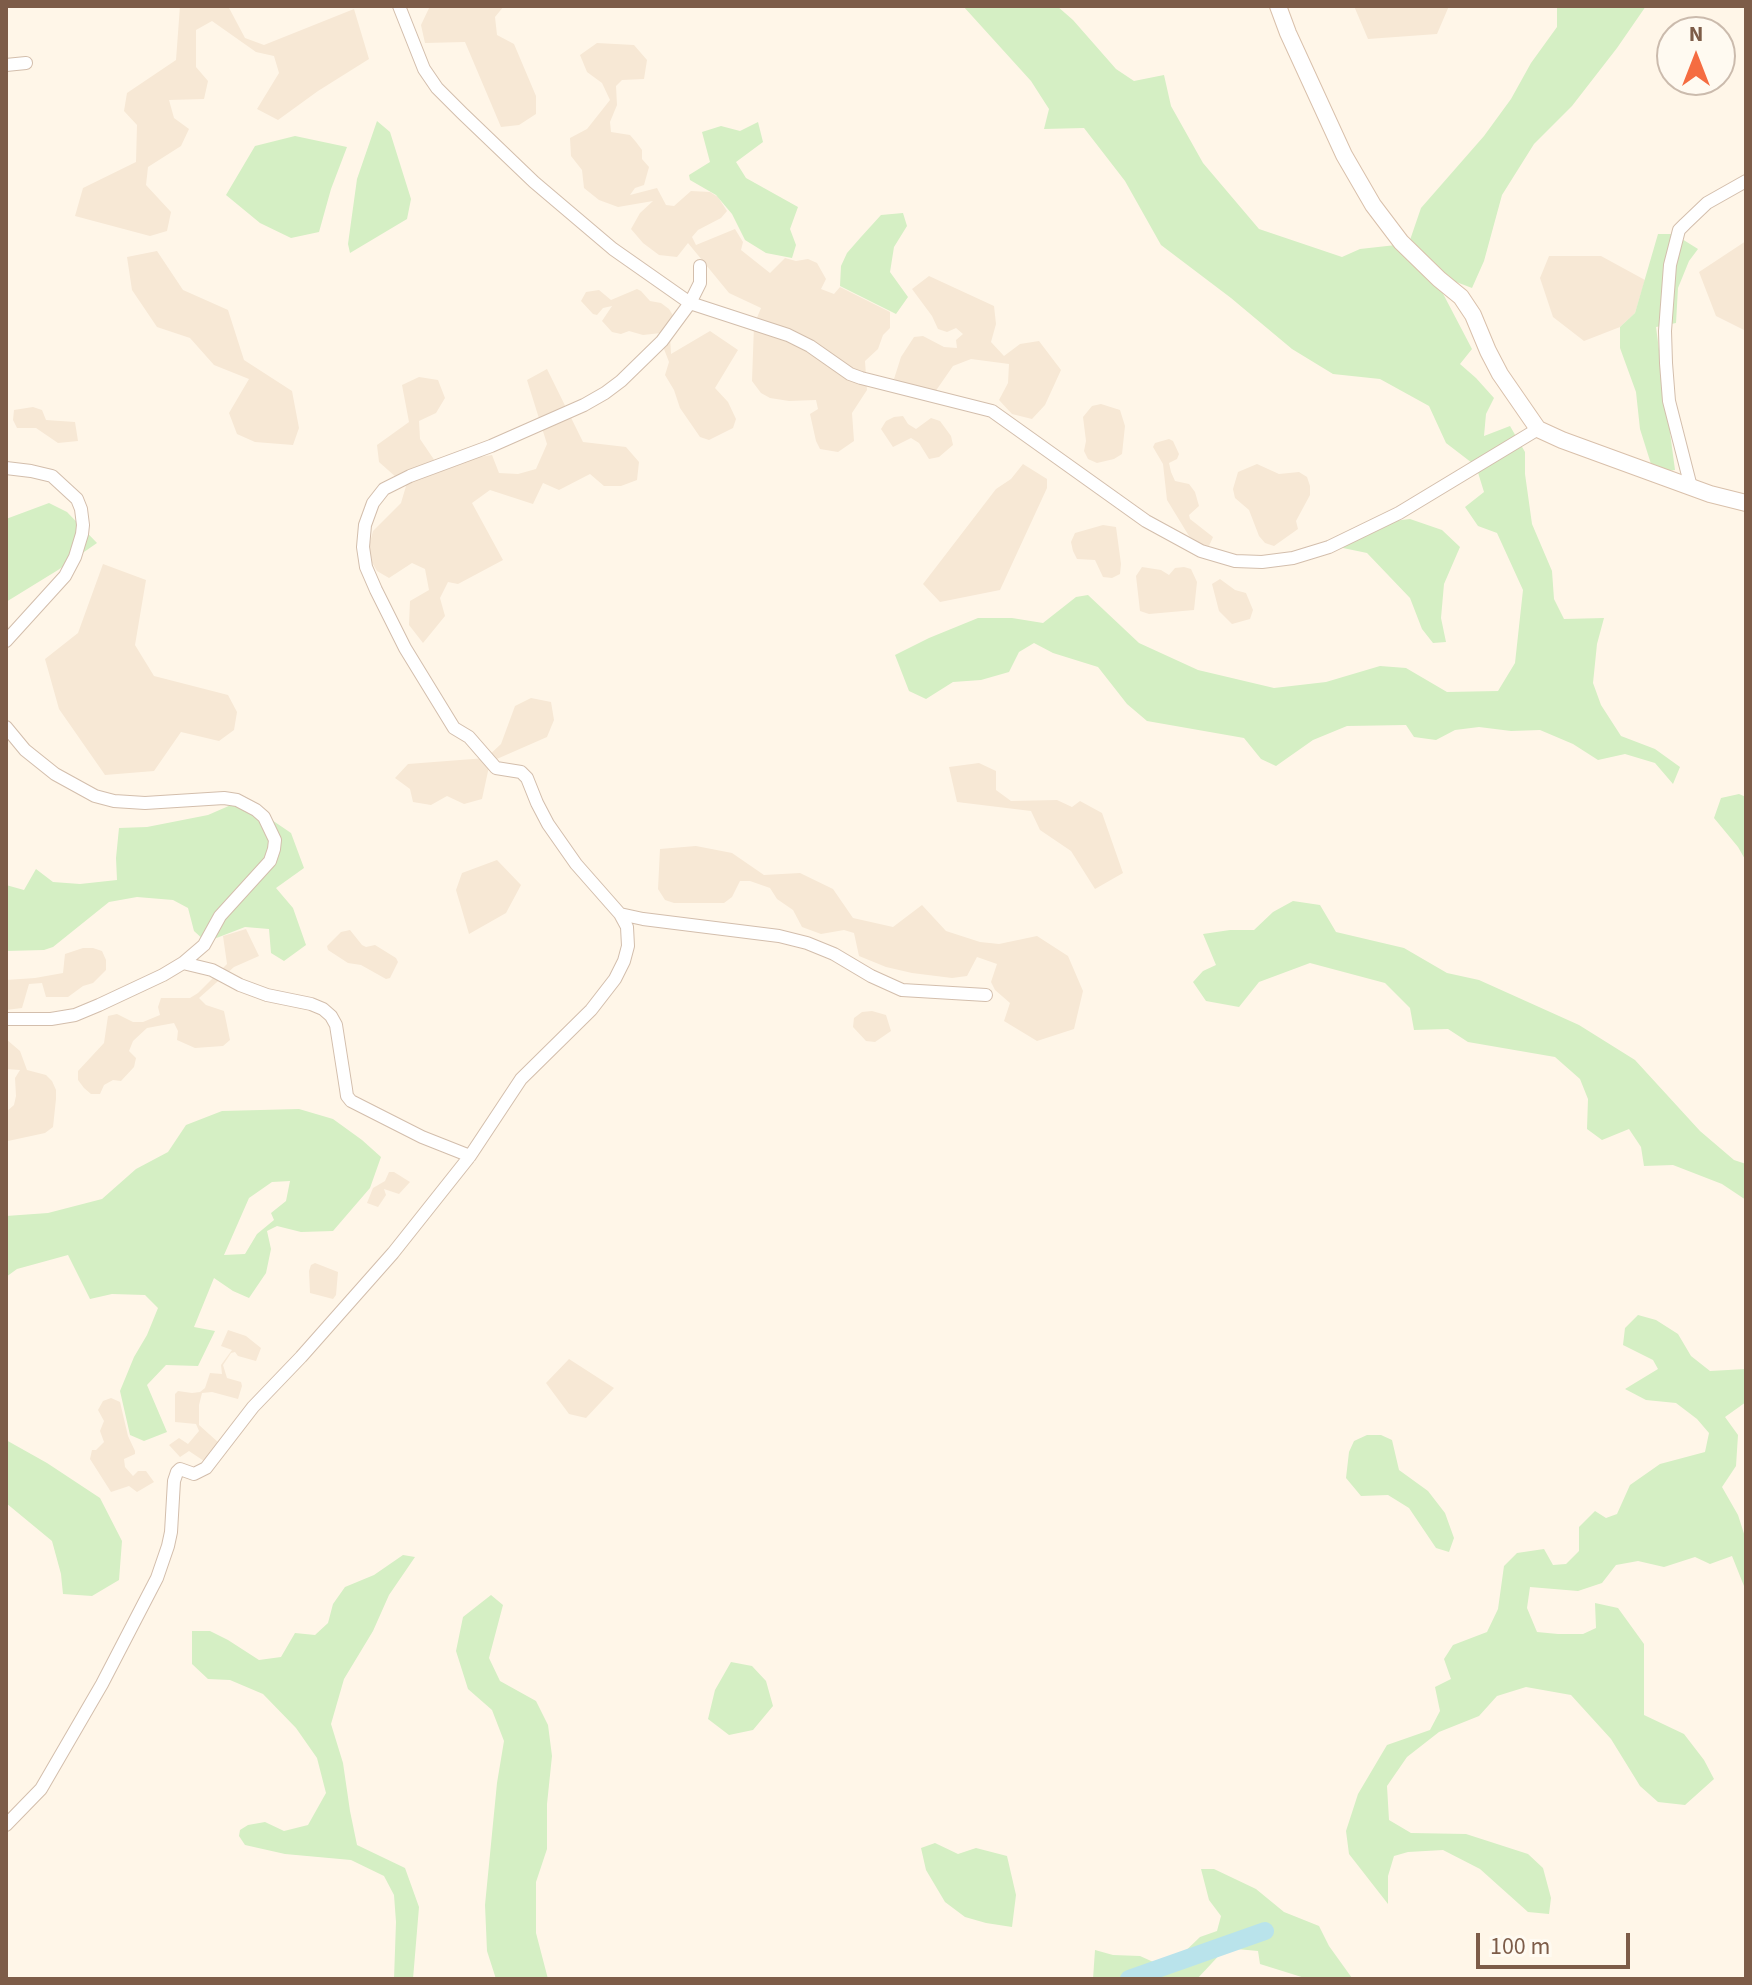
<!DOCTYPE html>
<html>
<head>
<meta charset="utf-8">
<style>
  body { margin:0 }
  #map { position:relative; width:1752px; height:1985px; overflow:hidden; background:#fff6e8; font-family:"Source Sans 3",sans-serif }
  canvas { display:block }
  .frame { position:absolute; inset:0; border:8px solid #7d5c48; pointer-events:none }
  .north { position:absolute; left:1656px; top:16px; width:80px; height:80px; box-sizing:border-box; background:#fffaf1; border:2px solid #cbbbad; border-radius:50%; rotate:0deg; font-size:22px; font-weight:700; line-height:32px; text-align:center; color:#7d5c48 }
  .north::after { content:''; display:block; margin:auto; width:28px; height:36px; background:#f56c41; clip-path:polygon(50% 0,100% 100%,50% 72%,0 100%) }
  .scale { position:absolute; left:1476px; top:1933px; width:154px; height:36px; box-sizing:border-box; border:4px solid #7d5c48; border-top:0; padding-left:10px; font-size:24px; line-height:28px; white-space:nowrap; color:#7d5c48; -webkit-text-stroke:6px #fffaf1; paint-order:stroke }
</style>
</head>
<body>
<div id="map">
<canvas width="1752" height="1985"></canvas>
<div class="frame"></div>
<div class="north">N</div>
<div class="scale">100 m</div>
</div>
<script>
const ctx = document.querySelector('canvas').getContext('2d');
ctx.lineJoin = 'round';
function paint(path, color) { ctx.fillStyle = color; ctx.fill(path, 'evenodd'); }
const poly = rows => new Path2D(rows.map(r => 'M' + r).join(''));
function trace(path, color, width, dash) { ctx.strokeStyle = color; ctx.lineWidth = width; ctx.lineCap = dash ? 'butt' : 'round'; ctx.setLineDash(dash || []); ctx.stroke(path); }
paint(poly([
  [180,6,228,6,245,38,264,45,354,9,369,59,318,91,278,120,257,109,279,73,274,56,256,52,212,21,196,30,196,67,208,81,204,99,169,100,174,118,189,129,181,146,148,167,146,185,171,212,167,231,150,236,75,216,83,188,136,162,137,125,124,111,127,93,176,60],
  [430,6,504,6,495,17,497,35,514,44,536,96,536,114,519,125,501,127,465,42,425,43,421,25],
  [1354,6,1449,6,1437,34,1368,39],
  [597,43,634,45,647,60,644,79,622,80,616,86,617,105,610,122,611,132,630,135,636,142,642,150,642,159,649,167,644,185,635,188,630,195,657,188,666,205,674,206,691,191,710,192,718,197,727,211,721,218,698,230,692,237,696,245,735,229,743,242,741,250,770,273,785,258,796,261,808,259,817,263,826,279,821,289,834,294,840,287,890,312,890,328,883,335,878,349,865,361,867,390,852,413,854,441,838,452,820,449,816,441,810,414,818,409,816,400,789,401,770,398,761,393,752,381,754,325,761,308,729,293,688,243,677,257,659,255,643,243,631,229,640,213,653,201,618,207,599,200,584,188,582,170,571,156,570,138,587,129,610,100,602,83,587,72,580,55],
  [1746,241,1746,331,1716,316,1699,272],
  [157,251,183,290,228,310,244,360,292,391,299,428,293,445,255,442,237,434,229,413,249,379,214,365,190,338,157,327,132,290,127,257],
  [1549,256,1601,256,1645,280,1635,313,1620,327,1584,341,1553,317,1540,278],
  [929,276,994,306,996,324,991,342,1004,356,1020,344,1039,341,1061,370,1045,405,1032,419,1012,414,999,400,1008,383,1009,364,971,359,953,366,935,392,911,387,894,379,901,357,914,337,923,336,944,347,957,348,956,340,963,334,956,328,947,332,938,329,932,316,912,289],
  [637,289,641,291,650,301,661,303,669,309,674,317,670,336,671,354,710,331,738,350,715,388,728,402,736,419,733,428,709,440,700,437,680,408,674,390,665,375,669,362,664,349,665,336,661,333,643,335,629,331,621,334,612,332,602,321,612,306,603,308,597,315,593,314,581,301,586,292,599,290,611,300],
  [547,369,583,442,626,447,639,462,637,480,621,486,604,486,590,474,559,490,543,483,533,504,490,490,472,503,503,560,458,584,448,582,440,598,445,616,423,643,409,625,410,601,429,590,425,569,412,563,389,578,377,571,367,554,373,531,401,503,406,486,379,462,377,445,409,422,402,385,419,377,438,380,445,398,436,413,419,421,420,439,437,464,492,455,499,473,518,474,536,469,547,444,527,380],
  [1101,404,1120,410,1125,426,1122,454,1114,459,1097,463,1088,459,1084,451,1086,441,1083,417,1092,406],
  [33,407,42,410,46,420,75,422,78,441,58,443,36,428,17,428,13,420,14,410],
  [903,416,908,424,916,429,931,418,940,421,951,436,953,445,939,457,929,459,919,443,911,438,893,447,881,429,886,421,894,417],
  [1169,439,1173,441,1179,454,1177,459,1169,463,1171,472,1175,481,1189,484,1195,492,1199,506,1189,515,1190,519,1213,537,1209,546,1200,545,1189,536,1167,500,1163,464,1153,447,1155,443],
  [1023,464,1047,479,1047,488,1000,590,940,602,923,584,996,489,1011,479],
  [1257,464,1279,474,1299,472,1307,477,1310,486,1310,495,1296,521,1298,529,1274,546,1265,543,1259,536,1249,510,1235,498,1233,489,1238,472],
  [1103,525,1116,527,1121,564,1120,574,1112,578,1103,577,1095,560,1077,559,1073,551,1071,542,1075,533],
  [103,564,146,580,135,645,154,676,228,695,237,712,234,730,219,741,181,732,154,771,105,775,59,709,45,659,78,633],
  [1142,567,1161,570,1169,575,1175,568,1184,567,1191,569,1197,582,1194,610,1149,614,1140,611,1136,576],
  [1220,579,1235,590,1246,593,1253,610,1250,619,1232,624,1219,611,1212,584],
  [531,698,551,702,554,720,547,737,490,762,482,799,464,804,447,796,431,805,413,802,410,789,395,778,408,764,486,758,501,744,515,706],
  [979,763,996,771,996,790,1011,801,1057,800,1072,807,1080,801,1102,813,1123,873,1095,889,1071,851,1040,830,1031,811,957,802,949,767],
  [696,846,732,853,764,875,800,873,833,889,853,918,893,927,922,905,946,931,980,942,999,944,1037,936,1068,956,1083,991,1074,1029,1037,1041,1004,1021,1010,1003,995,990,991,982,997,964,977,957,967,976,952,978,912,973,886,967,859,956,854,933,844,930,821,934,802,927,793,910,777,899,770,888,750,881,740,881,732,897,724,903,674,903,665,900,658,889,660,849],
  [497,860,521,885,506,913,469,934,456,890,462,873],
  [246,929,259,956,234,967,199,998,206,1005,224,1011,230,1040,223,1046,195,1048,177,1040,178,1031,174,1023,147,1028,133,1041,129,1051,136,1058,134,1067,121,1081,113,1080,104,1085,100,1094,91,1094,84,1088,78,1080,78,1071,104,1043,108,1016,117,1014,133,1022,143,1022,160,1015,158,1007,161,998,190,998,198,993,227,964,223,936],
  [350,930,362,945,366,947,375,945,396,958,398,962,390,978,386,979,361,965,348,963,328,950,327,946,341,932],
  [83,948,93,948,102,951,106,960,106,970,93,983,83,986,68,997,46,997,42,983,29,984,22,1008,6,1010,6,980,35,978,63,973,65,954],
  [872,1011,886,1015,891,1031,875,1042,866,1041,853,1027,854,1018,862,1012],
  [6,1039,20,1051,27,1070,46,1075,52,1081,56,1090,56,1099,53,1127,45,1133,8,1141,6,1140,6,1112,14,1105,16,1096,15,1078,20,1070,6,1069],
  [389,1172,394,1172,410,1182,399,1194,384,1189,386,1195,378,1207,367,1203,373,1188,385,1181],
  [315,1263,338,1272,336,1295,333,1299,310,1293,309,1271,311,1265],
  [228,1330,246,1336,261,1348,256,1361,238,1356,235,1352,231,1353,223,1365,227,1378,241,1382,242,1386,238,1399,212,1392,202,1393,199,1405,199,1425,219,1443,204,1461,189,1451,180,1457,169,1445,179,1438,188,1444,199,1431,196,1424,175,1422,175,1394,178,1391,192,1393,200,1392,205,1388,210,1373,222,1374,221,1365,232,1350,221,1346],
  [569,1359,614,1388,586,1418,569,1414,546,1383],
  [111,1398,120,1402,128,1436,135,1451,135,1454,124,1459,125,1467,133,1476,138,1471,146,1471,154,1482,137,1492,129,1486,111,1492,90,1459,92,1450,96,1450,104,1442,100,1431,104,1421,98,1410,103,1401]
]), '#f7e8d5');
paint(poly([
  [963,6,1057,6,1073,20,1116,69,1134,81,1164,75,1171,106,1203,163,1259,229,1342,257,1360,249,1396,245,1439,286,1472,349,1460,364,1476,378,1494,398,1486,414,1484,436,1510,426,1525,452,1525,474,1532,524,1552,571,1554,599,1564,619,1604,618,1597,644,1593,683,1601,705,1621,736,1655,749,1680,767,1673,784,1655,763,1625,754,1598,760,1573,744,1540,730,1511,731,1479,727,1455,730,1436,740,1414,737,1406,725,1347,726,1313,740,1276,766,1261,759,1244,738,1147,721,1127,704,1098,667,1053,653,1034,643,1019,652,1009,672,981,680,953,682,926,699,909,691,895,655,929,638,978,618,1012,618,1043,623,1076,597,1088,595,1139,643,1198,670,1274,688,1326,682,1380,666,1406,668,1447,692,1498,691,1515,663,1523,590,1497,533,1478,526,1465,507,1484,492,1476,466,1446,443,1429,406,1380,379,1333,374,1292,349,1231,298,1161,245,1125,181,1084,128,1044,129,1049,109,1031,81],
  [1557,6,1646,6,1617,48,1572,106,1534,144,1502,195,1484,261,1472,288,1451,280,1410,240,1421,208,1484,136,1511,99,1531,63,1557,27],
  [377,121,390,132,411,199,407,219,350,253,348,244,357,179],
  [758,122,763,142,736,162,746,178,798,207,790,229,796,245,792,258,766,253,745,240,732,214,716,195,690,180,689,175,710,162,702,132,721,126,740,131],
  [295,136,347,147,331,189,319,232,291,238,260,223,226,195,255,146],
  [903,213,907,226,894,247,890,272,908,297,896,314,840,286,841,266,847,253,861,237,881,215],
  [1658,234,1674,234,1698,249,1689,261,1678,288,1676,323,1656,327,1675,470,1660,472,1651,464,1640,429,1636,392,1620,348,1620,327,1635,313],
  [49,503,67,512,97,543,58,570,6,602,6,519],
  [1410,519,1442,530,1460,547,1444,584,1441,618,1446,642,1433,643,1422,629,1410,598,1367,553,1343,548,1342,537,1369,524],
  [1739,794,1746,797,1746,861,1738,847,1714,818,1721,798],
  [247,798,266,816,291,833,304,868,276,888,293,908,306,945,284,961,271,953,269,929,245,927,206,942,194,931,188,908,173,900,137,897,109,902,53,947,44,950,6,951,6,885,24,890,36,869,53,882,80,884,117,880,116,858,119,828,147,827,208,815],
  [1293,901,1320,905,1336,932,1404,948,1447,973,1479,980,1579,1025,1635,1060,1700,1131,1734,1160,1746,1164,1746,1200,1722,1184,1673,1165,1644,1166,1641,1147,1629,1129,1602,1140,1587,1129,1588,1099,1580,1079,1555,1057,1468,1042,1448,1029,1414,1030,1410,1008,1385,983,1310,963,1259,982,1239,1007,1206,1001,1193,982,1203,971,1216,965,1203,934,1230,930,1254,930,1273,912],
  [299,1109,333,1119,362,1140,381,1157,370,1188,333,1231,301,1232,277,1226,267,1231,271,1249,266,1273,249,1298,233,1291,214,1278,194,1327,215,1331,198,1366,166,1365,147,1385,167,1432,144,1441,130,1435,120,1391,134,1357,147,1335,158,1308,145,1295,112,1294,90,1299,68,1255,17,1269,6,1277,6,1216,48,1213,102,1199,136,1169,168,1152,186,1125,222,1111],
  [290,1181,286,1201,271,1213,274,1220,257,1234,245,1254,224,1255,249,1198,272,1182],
  [1638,1315,1656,1320,1678,1334,1691,1356,1710,1371,1746,1369,1746,1402,1725,1417,1738,1435,1736,1466,1722,1487,1738,1515,1746,1540,1746,1591,1732,1556,1710,1564,1695,1557,1664,1567,1638,1561,1616,1565,1602,1583,1578,1591,1530,1587,1527,1608,1537,1632,1558,1634,1583,1634,1596,1628,1595,1603,1618,1608,1644,1644,1644,1715,1684,1734,1704,1760,1714,1779,1685,1805,1658,1802,1640,1786,1611,1739,1571,1695,1526,1687,1497,1696,1479,1716,1439,1732,1407,1757,1387,1786,1389,1820,1411,1833,1466,1834,1528,1854,1543,1868,1551,1898,1549,1914,1528,1912,1480,1869,1443,1850,1408,1852,1394,1856,1388,1876,1388,1904,1349,1854,1346,1831,1358,1794,1387,1745,1430,1730,1440,1711,1435,1687,1451,1679,1444,1659,1453,1645,1487,1632,1498,1609,1504,1566,1517,1553,1544,1549,1553,1565,1566,1564,1579,1551,1579,1527,1595,1511,1606,1518,1617,1514,1630,1485,1660,1464,1705,1452,1709,1433,1697,1419,1676,1403,1646,1400,1625,1389,1658,1369,1653,1360,1623,1345,1625,1328],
  [1367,1435,1381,1435,1392,1440,1399,1470,1428,1491,1445,1513,1454,1538,1449,1552,1436,1548,1409,1508,1388,1495,1361,1496,1346,1478,1349,1452,1354,1441],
  [6,1440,47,1463,100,1498,122,1541,119,1580,92,1596,63,1594,61,1574,52,1541,6,1503],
  [403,1555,415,1557,389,1595,373,1631,344,1679,331,1724,343,1763,350,1811,357,1845,405,1868,419,1907,413,1979,394,1979,396,1922,394,1895,384,1876,351,1860,285,1854,245,1845,239,1836,240,1830,248,1825,265,1822,284,1831,308,1825,326,1793,317,1758,296,1728,263,1694,230,1680,208,1679,192,1664,192,1631,210,1631,228,1640,259,1660,281,1657,295,1633,315,1635,328,1623,333,1604,345,1587,374,1575],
  [491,1595,503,1605,489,1658,500,1681,536,1701,548,1725,552,1756,547,1804,547,1849,536,1882,536,1933,548,1979,496,1979,487,1951,485,1905,497,1783,504,1741,492,1710,468,1689,456,1651,463,1617],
  [731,1662,752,1666,766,1681,773,1706,753,1730,729,1735,708,1719,715,1690],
  [935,1843,958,1854,976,1848,1007,1856,1016,1895,1012,1927,986,1923,965,1917,945,1902,926,1870,921,1848],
  [1201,1869,1214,1869,1256,1889,1284,1912,1319,1926,1329,1946,1352,1978,1308,1979,1260,1964,1258,1951,1226,1948,1197,1979,1093,1979,1095,1950,1113,1955,1140,1956,1160,1965,1174,1962,1200,1937,1217,1931,1221,1916,1209,1900]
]), '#d5efc4');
trace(poly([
  [1129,1979,1265,1931]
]), '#b9e3eb', 18);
const street = poly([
  [399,6,424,69,437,88,462,113,534,182,613,249,690,303,788,335,810,346,850,374,861,378,992,411,1146,521,1201,551,1235,561,1262,562,1293,558,1329,547,1399,513,1538,429],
  [6,65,26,63],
  [6,468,31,471,52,476,77,499,81,509,83,525,82,534,75,557,65,576,6,641],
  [1691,487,1669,401,1666,363,1665,331,1670,265,1679,230,1685,224,1707,203,1746,181],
  [6,727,25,750,55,774,95,796,114,801,145,803,224,798,237,800,256,810,264,817,275,840,274,849,270,861,220,916,204,945,183,963,163,975,99,1005,75,1015,51,1019,6,1019],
  [620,914,643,919,779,936,807,943,834,954,871,976,902,990,986,995],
  [183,963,212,970,240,985,267,995,311,1004,323,1009,331,1016,336,1025,346,1089,347,1096,351,1101,422,1137,470,1156],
  [6,1825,41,1789,102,1684,157,1578,168,1546,171,1532,174,1481,177,1472,180,1469,194,1474,206,1468,253,1407,301,1357,393,1253,470,1156,521,1079,591,1010,615,979,624,961,628,946,627,927,620,914,576,864,548,824,537,803,527,778,521,772,496,768,469,737,454,728,405,648,376,590,366,567,363,547,365,525,373,503,384,489,410,476,491,446,584,405,605,393,621,381,662,341,690,303,700,283,700,266]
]);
const secondary = poly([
  [1278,6,1288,33,1344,155,1373,205,1401,242,1439,279,1461,297,1473,315,1488,351,1500,374,1538,429,1562,440,1710,494,1746,503]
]);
trace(street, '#d3beac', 14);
trace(secondary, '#d9c0ab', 18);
trace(street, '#fff', 12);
trace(secondary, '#fff', 16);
</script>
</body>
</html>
